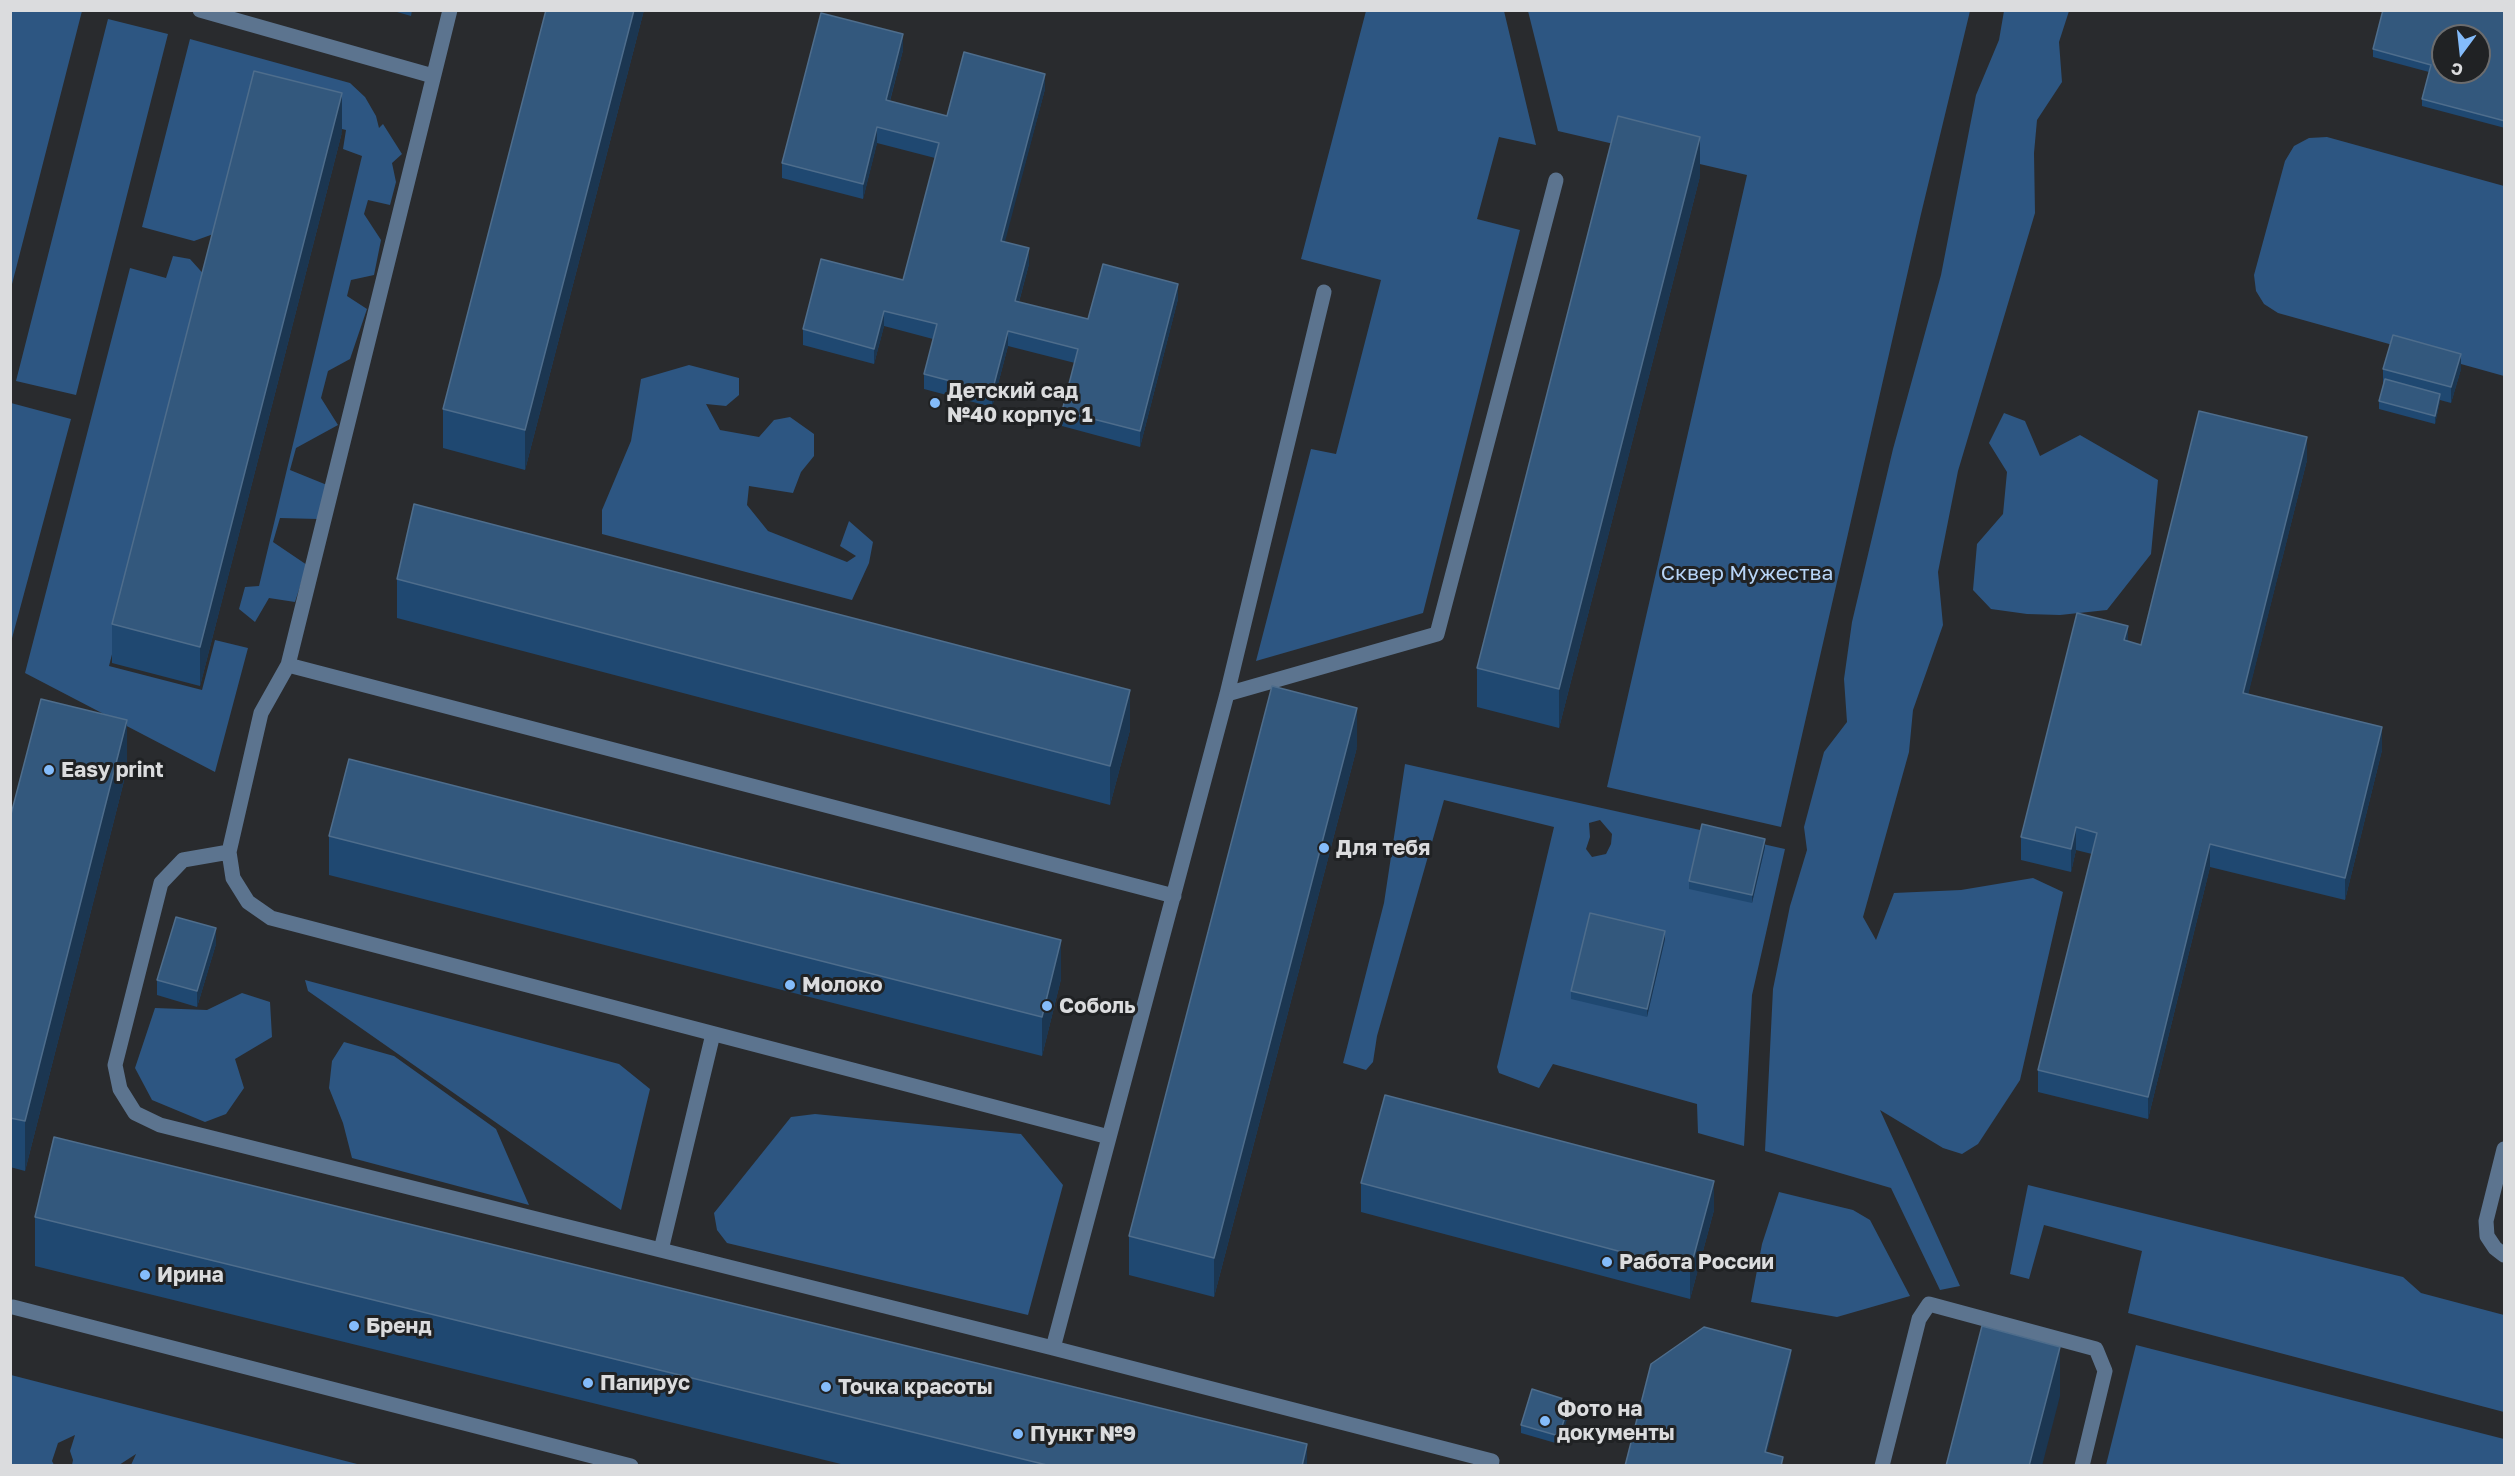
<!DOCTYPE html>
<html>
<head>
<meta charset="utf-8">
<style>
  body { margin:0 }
  #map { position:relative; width:2515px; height:1476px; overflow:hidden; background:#292b2e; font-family:"Golos Text",sans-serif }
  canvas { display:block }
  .frame { position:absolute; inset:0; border:12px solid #dbdcde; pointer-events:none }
  .north { position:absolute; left:2431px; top:24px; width:60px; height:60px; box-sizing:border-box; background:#202224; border:2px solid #6b6c6e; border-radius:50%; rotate:195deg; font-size:16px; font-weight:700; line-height:24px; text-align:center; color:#dbdcde }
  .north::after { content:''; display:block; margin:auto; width:21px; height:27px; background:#84bcfb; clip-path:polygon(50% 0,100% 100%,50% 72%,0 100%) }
</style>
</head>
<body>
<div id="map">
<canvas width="2515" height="1476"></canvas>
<div class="frame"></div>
<div class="north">С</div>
</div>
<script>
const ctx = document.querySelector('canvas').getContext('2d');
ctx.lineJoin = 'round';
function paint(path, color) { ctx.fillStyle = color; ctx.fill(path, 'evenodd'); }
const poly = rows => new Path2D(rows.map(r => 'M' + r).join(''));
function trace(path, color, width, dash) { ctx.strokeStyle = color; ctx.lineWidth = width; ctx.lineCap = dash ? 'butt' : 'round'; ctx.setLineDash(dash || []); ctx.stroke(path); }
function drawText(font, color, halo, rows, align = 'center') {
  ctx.font = font + ' "Golos Text",sans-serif'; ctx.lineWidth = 6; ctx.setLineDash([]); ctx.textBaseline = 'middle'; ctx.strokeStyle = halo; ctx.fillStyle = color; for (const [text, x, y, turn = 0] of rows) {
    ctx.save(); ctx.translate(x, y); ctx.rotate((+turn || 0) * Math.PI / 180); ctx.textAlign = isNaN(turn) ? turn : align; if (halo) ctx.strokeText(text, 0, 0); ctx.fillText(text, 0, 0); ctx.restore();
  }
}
paint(poly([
  [11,10,82,11,11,288,10,11],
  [1366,11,1504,11,1536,145,1499,137,1477,219,1520,230,1423,613,1256,661,1311,449,1336,454,1381,280,1301,259],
  [1528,11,1970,11,1921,214,1781,827,1607,787,1747,175,1558,131],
  [2004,11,2069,11,2059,42,2062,82,2037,120,2034,153,2035,213,1958,471,1938,572,1943,625,1913,710,1909,752,1863,917,1876,940,1894,893,1961,890,2033,878,2063,892,2020,1080,1978,1144,1962,1154,1943,1148,1880,1110,1960,1286,1940,1290,1891,1188,1765,1151,1773,989,1790,906,1807,850,1804,827,1824,752,1847,722,1844,679,1852,622,1893,449,1941,275,1976,95,1999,40],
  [108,19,168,34,76,395,16,381],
  [190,39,350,83,365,97,376,116,379,128,383,124,402,154,392,163,396,182,390,205,368,200,364,214,381,240,374,275,351,280,347,296,367,309,350,359,328,371,321,398,338,425,296,448,290,470,327,485,318,519,280,518,273,542,307,565,295,602,269,598,255,622,239,609,245,587,259,586,362,156,343,149,346,130,251,106,219,232,194,241,142,227],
  [2327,137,2504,186,2504,376,2278,313,2264,304,2256,291,2254,275,2285,161,2294,146,2309,138],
  [173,256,190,259,208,279,109,666,202,690,215,640,248,648,215,772,25,673,130,268,166,278],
  [689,365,739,378,739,395,726,406,706,404,720,430,759,437,774,420,790,417,814,434,814,456,801,472,793,493,749,486,747,505,768,531,847,562,856,556,840,546,849,521,873,542,869,563,852,600,602,534,602,510,631,441,641,379],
  [11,403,71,419,11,642,10,403],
  [2004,413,2025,421,2040,456,2080,435,2158,480,2151,554,2107,610,2060,615,2027,614,1991,609,1973,590,1977,544,2003,514,2007,472,1989,443],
  [1405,764,1785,849,1752,995,1744,1146,1698,1133,1697,1104,1553,1064,1539,1088,1499,1073,1497,1067,1554,827,1444,800,1377,1036,1373,1062,1366,1070,1343,1063,1384,903],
  [1600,820,1612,834,1611,844,1606,854,1592,857,1586,849,1590,837,1589,823],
  [305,980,619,1064,650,1089,621,1210,308,991],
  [242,993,270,1002,272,1037,235,1059,244,1088,226,1114,205,1122,152,1100,135,1068,155,1008,207,1010],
  [344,1042,394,1056,496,1129,529,1205,352,1158,343,1123,329,1088,332,1061],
  [815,1114,1021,1134,1063,1185,1028,1315,727,1243,717,1230,714,1213,791,1117],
  [2028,1185,2403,1277,2421,1293,2504,1315,2504,1412,2128,1313,2142,1251,2044,1225,2029,1279,2010,1274],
  [1779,1192,1853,1210,1870,1220,1910,1296,1837,1317,1751,1302,1762,1244],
  [2136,1345,2504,1439,2504,1465,2106,1465],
  [10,1375,11,1375,361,1465,131,1465,136,1454,119,1465,72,1465,73,1460,70,1451,75,1435,58,1443,52,1461,54,1465,11,1465]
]), '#2d5682');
trace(poly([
  [200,10,433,76],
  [450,10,288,665,261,713,229,852,233,878,248,902,271,918,1109,1137],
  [288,665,1174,896],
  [1227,694,1437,634,1556,180],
  [229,852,183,860,161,883,115,1065,120,1089,135,1113,160,1125,1053,1348,1492,1461,1491,1466],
  [2504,1149,2486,1221,2487,1236,2495,1248,2504,1255],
  [661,1250,713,1034],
  [13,1307,631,1466],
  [1053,1348,1227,694,1324,292],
  [1882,1466,1919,1319,1929,1304,2096,1349,2105,1371,2082,1466]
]), '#5c748f', 15);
paint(poly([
  [390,10,412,10,411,16],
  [546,10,644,10,525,470,443,448,443,409],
  [2505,10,2505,128,2422,106,2422,99,2429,72,2373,57,2373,49],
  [903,50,890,101,947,116,1045,89,1004,242,1029,264,1019,302,1088,319,1178,299,1140,447,1062,426,1062,411,1075,363,1008,346,992,407,924,389,924,374,933,339,884,326,874,364,803,345,803,329,903,280,935,158,877,143,863,199,782,178,782,163],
  [342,132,200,686,112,663,112,624],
  [1700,176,1559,728,1477,707,1477,668],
  [2383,369,2461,369,2451,403,2440,400,2435,424,2379,409,2379,401,2383,385],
  [2307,460,2248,694,2382,750,2345,900,2210,867,2148,1119,2038,1092,2038,1070,2092,854,2076,850,2071,872,2021,860,2021,837,2128,641,2141,645],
  [397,579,1130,730,1110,805,397,618],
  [1357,747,1214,1297,1129,1275,1129,1236],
  [127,769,25,1171,10,1167,10,818],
  [329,836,1061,979,1042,1056,329,875],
  [1765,847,1752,903,1689,889,1689,881],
  [1665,939,1647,1017,1571,999,1571,991],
  [216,944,197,1007,157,995,157,980],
  [1361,1183,1714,1210,1690,1299,1361,1212],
  [35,1217,1307,1466,849,1466,35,1266],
  [1570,1409,1559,1444,1521,1433,1521,1425]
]), '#1f4871');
paint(poly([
  [634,10,644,10,525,470,525,430],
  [903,34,903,50,886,115,886,100],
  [1045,74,1045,89,1001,257,1001,241],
  [342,93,342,132,200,686,200,647],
  [877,127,877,143,863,199,863,184],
  [1700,137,1700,176,1559,728,1559,689],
  [1029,248,1029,264,1015,316,1015,301],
  [1178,284,1178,299,1140,447,1140,431],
  [884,311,884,326,874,364,874,349],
  [1008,331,1008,346,992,407,992,392],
  [2461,354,2461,369,2451,403,2451,387],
  [2440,394,2440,402,2435,424,2435,416],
  [2307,437,2307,460,2243,715,2243,693],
  [2128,626,2128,648,2124,640],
  [1130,690,1130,730,1110,805,1110,766],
  [1357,708,1357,747,1214,1297,1214,1258],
  [127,720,127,769,25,1171,25,1121],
  [2382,727,2382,750,2345,900,2345,878],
  [2076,827,2076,850,2071,872,2071,849],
  [1765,839,1765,847,1752,903,1752,895],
  [2210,844,2210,867,2148,1119,2148,1097],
  [216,928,216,944,197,1007,197,991],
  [1665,931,1665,939,1647,1017,1647,1009],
  [1061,940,1061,979,1042,1056,1042,1017],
  [1714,1181,1714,1210,1690,1299,1690,1270],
  [2060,1347,2060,1396,2042,1466,2029,1466],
  [1791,1350,1791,1358,1765,1460,1765,1452],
  [1570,1401,1570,1409,1559,1444,1559,1436],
  [1307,1444,1307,1466,1302,1466]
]), '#1b3651');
const building = poly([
  [546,10,634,10,525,430,443,409,546,10],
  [2383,10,2505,10,2505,121,2422,99,2431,65,2373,49,2383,10],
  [2443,36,2479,36,2479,72,2443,72,2443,36],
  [821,13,903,34,886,100,947,116,964,52,1045,74,1001,241,1029,248,1015,301,1088,319,1103,264,1178,284,1140,431,1062,411,1078,349,1008,331,992,392,924,374,937,324,884,311,874,349,803,329,821,259,903,280,939,143,877,127,863,184,782,163,821,13],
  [254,71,342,93,200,647,112,624,254,71],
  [1618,116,1700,137,1559,689,1477,668,1618,116],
  [2393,335,2461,354,2451,387,2383,369,2393,335],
  [2385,379,2440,394,2435,416,2379,401,2385,379],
  [2199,411,2307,437,2243,693,2382,727,2345,878,2210,844,2148,1097,2038,1070,2097,833,2076,827,2071,849,2021,837,2077,613,2128,626,2124,640,2141,645,2199,411],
  [414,504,1130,690,1110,766,397,579,414,504],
  [1272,686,1357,708,1214,1258,1129,1236,1272,686],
  [41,699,127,720,25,1121,10,1118,10,818,41,699],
  [349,759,1061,940,1042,1017,329,836,349,759],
  [1702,824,1765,839,1752,895,1689,881,1702,824],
  [1590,913,1665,931,1647,1009,1571,991,1590,913],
  [176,917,216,928,197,991,157,980,176,917],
  [1385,1095,1714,1181,1690,1270,1361,1183,1385,1095],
  [54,1137,1307,1444,1302,1466,1051,1466,35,1217,54,1137],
  [1982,1326,2060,1347,2029,1466,1946,1466,1982,1326],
  [1704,1327,1791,1350,1765,1452,1783,1457,1781,1466,1625,1466,1651,1364,1704,1327],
  [1532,1389,1570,1401,1559,1436,1521,1425,1532,1389]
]);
paint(building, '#33587d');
trace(building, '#4e6d8c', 1.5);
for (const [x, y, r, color] of [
  [935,403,6,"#84bcfb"],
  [49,770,6,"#84bcfb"],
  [1324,848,6,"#84bcfb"],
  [790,985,6,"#84bcfb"],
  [1047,1006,6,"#84bcfb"],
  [1607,1262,6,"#84bcfb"],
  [145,1275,6,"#84bcfb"],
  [354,1326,6,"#84bcfb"],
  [588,1383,6,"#84bcfb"],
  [826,1387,6,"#84bcfb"],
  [1545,1421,6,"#84bcfb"],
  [1018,1434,6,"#84bcfb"]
]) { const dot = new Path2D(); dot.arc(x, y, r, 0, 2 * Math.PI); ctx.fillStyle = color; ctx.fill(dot); trace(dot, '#202224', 2); }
drawText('bold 21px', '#dbdcde', '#202224', [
  ["Детский сад",947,391],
  ["№40 корпус 1",947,415],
  ["Easy print",61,770],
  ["Для тебя",1336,848],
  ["Молоко",802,985],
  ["Соболь",1059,1006],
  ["Работа России",1619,1262],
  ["Ирина",157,1275],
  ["Бренд",366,1326],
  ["Папирус",600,1383],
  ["Точка красоты",838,1387],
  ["Фото на",1557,1409],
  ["документы",1557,1433],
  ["Пункт №9",1030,1434]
], 'left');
drawText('21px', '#b8d5f7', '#202224', [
  ["Сквер Мужества",1747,573]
]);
</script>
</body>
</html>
